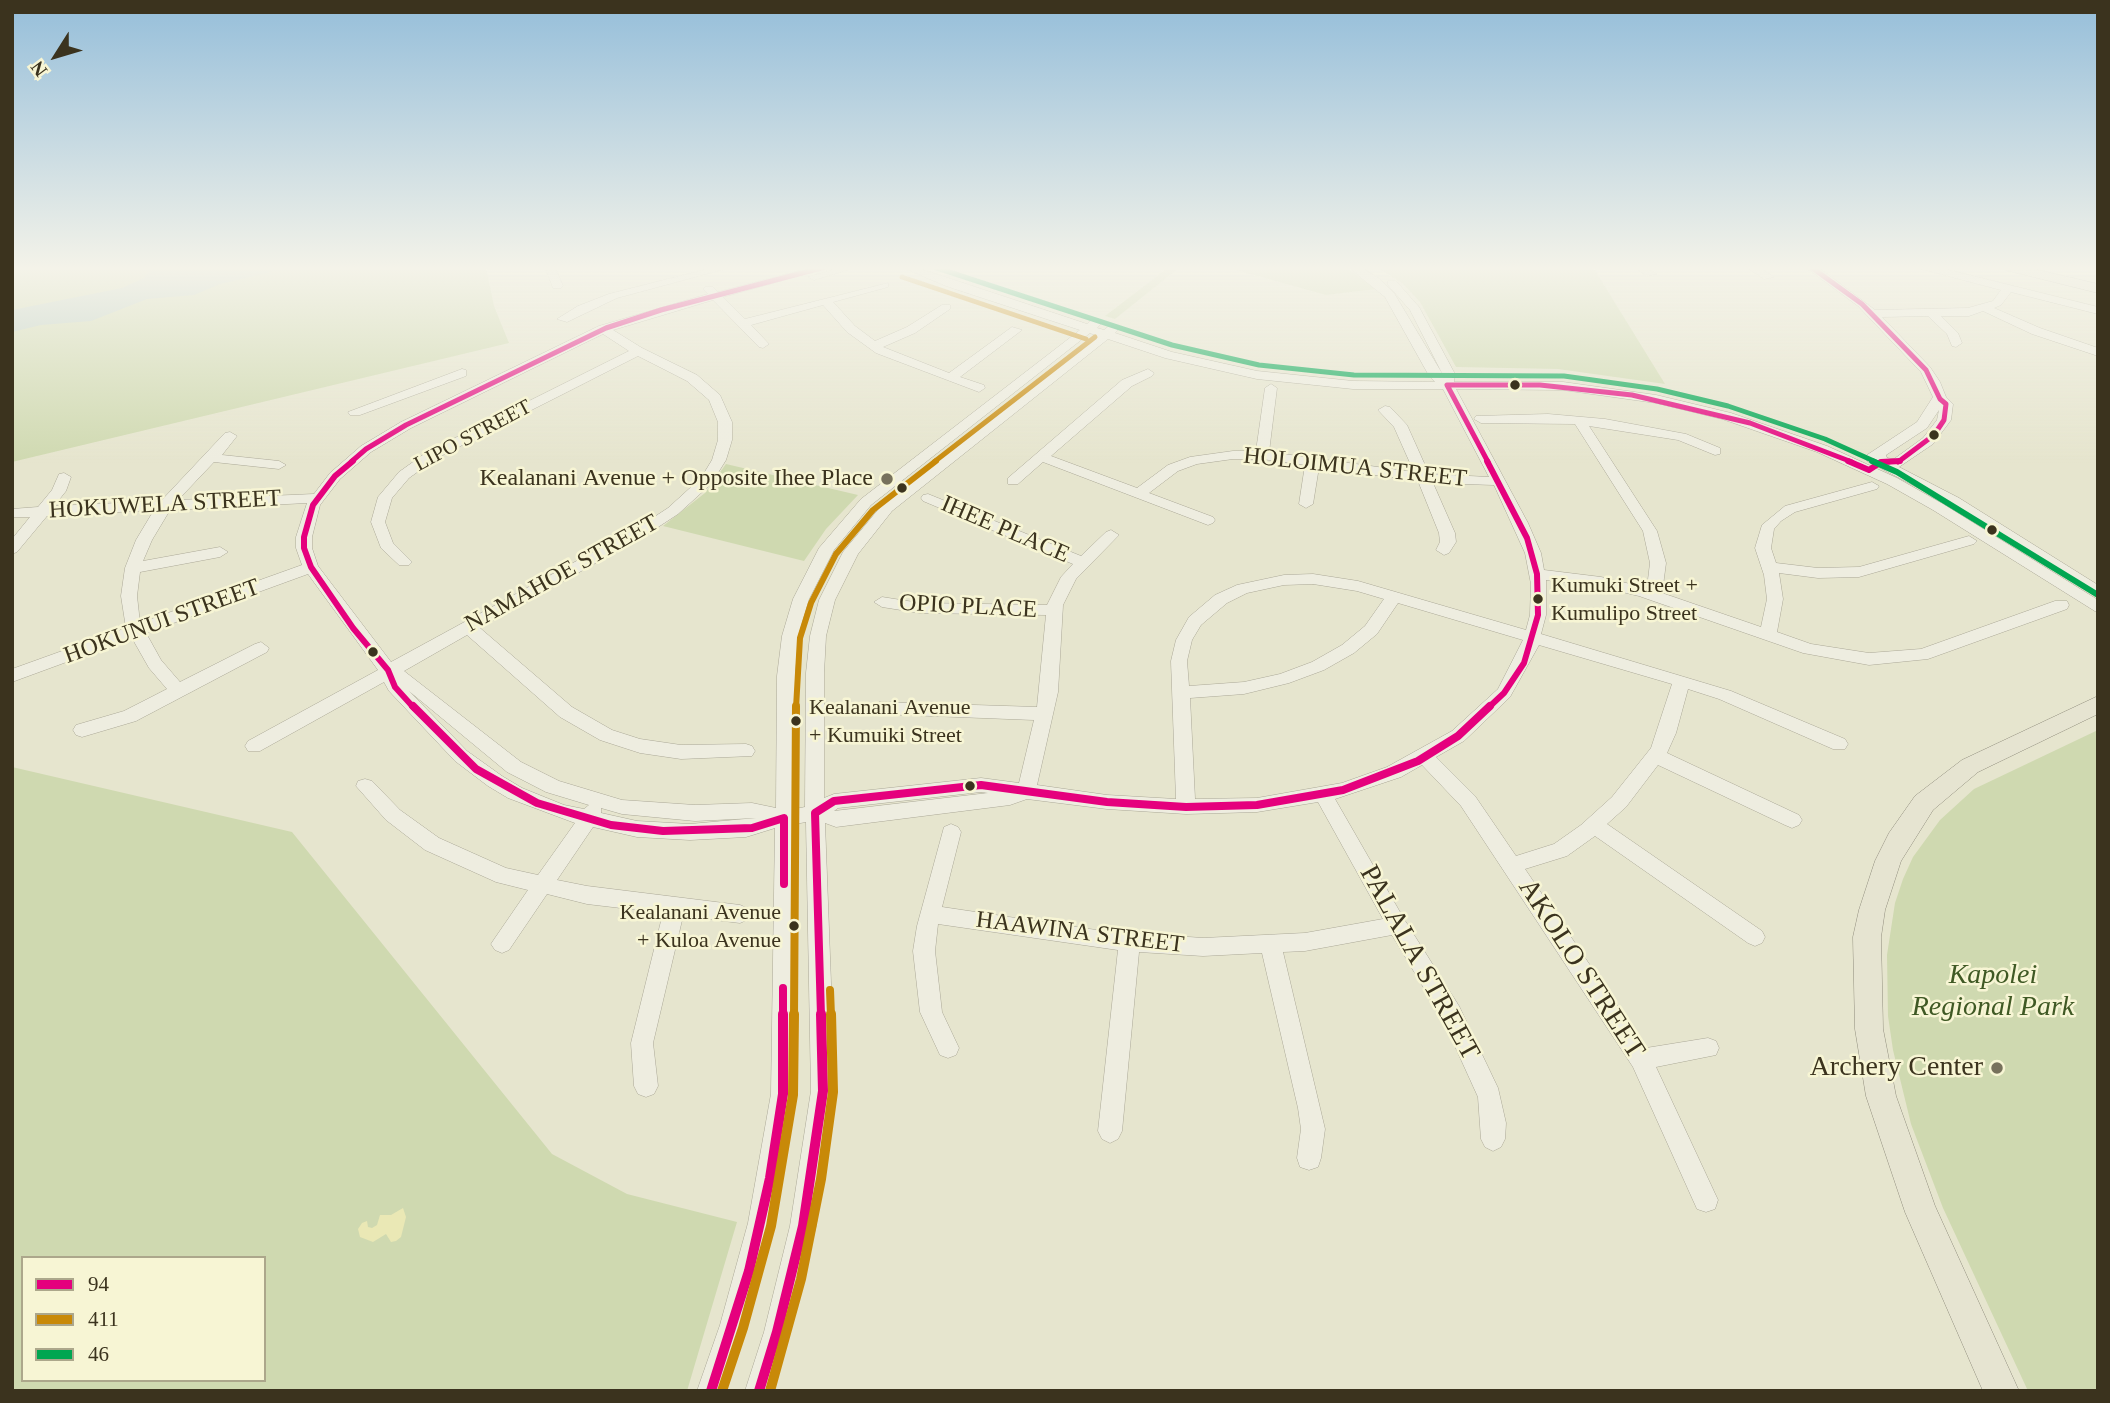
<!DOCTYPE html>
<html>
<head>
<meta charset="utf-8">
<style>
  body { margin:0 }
  #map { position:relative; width:2110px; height:1403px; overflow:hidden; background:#e6e5ce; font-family:Georgia,serif }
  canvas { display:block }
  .frame { position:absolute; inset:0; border:14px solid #3b331e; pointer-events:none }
  .legend { position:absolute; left:21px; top:1256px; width:245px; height:126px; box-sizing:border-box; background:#f7f5d4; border:2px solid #aca78b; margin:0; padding:9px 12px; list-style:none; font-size:21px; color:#3b331e }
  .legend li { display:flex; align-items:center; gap:14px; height:35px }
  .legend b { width:35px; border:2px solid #aca78b }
  .north { position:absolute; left:21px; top:21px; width:70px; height:70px; -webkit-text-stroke:5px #f7f5d4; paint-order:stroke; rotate:233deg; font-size:19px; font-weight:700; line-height:28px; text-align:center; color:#3b331e }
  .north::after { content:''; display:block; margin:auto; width:24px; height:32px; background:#3b331e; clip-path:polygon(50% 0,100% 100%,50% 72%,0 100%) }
</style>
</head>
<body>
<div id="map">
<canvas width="2110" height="1403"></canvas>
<div class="frame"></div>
<ul class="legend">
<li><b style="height:9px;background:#e5007d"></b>94</li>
<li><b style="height:9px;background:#c88908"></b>411</li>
<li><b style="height:9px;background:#00a651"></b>46</li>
</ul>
<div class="north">N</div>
</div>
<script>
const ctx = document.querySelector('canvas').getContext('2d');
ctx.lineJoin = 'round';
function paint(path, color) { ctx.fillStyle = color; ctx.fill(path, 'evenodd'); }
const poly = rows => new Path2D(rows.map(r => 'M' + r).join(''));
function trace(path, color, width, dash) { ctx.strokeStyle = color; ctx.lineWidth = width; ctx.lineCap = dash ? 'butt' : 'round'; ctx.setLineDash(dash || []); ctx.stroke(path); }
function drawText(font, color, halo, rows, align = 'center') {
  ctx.font = font + ' Georgia,serif'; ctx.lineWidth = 5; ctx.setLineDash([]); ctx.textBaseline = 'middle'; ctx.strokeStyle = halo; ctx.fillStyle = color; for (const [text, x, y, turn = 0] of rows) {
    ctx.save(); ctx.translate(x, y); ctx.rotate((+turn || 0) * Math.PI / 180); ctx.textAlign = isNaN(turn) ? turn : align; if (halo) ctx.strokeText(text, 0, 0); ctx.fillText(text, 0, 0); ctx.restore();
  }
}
paint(poly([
  [12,267,486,267,494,306,509,343,12,462],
  [1169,267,1180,267,1115,319,1105,316],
  [1225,267,1345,267,1377,289,1326,295],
  [1377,267,1593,267,1665,384,1558,369,1456,367,1420,302,1403,284],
  [726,464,858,495,826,529,804,561,663,526,705,493],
  [2098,730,2098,1391,2028,1391,1943,1208,1911,1124,1893,1050,1888,1016,1887,955,1895,903,1903,879,1913,857,1940,820,1974,789],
  [12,767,292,832,552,1154,627,1194,737,1222,687,1391,12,1391],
  [23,1258,264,1258,264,1380,23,1380]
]), '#cfd9b0');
paint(poly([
  [403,1208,406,1217,401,1237,396,1241,391,1242,386,1234,373,1242,360,1237,358,1229,362,1223,367,1221,368,1227,372,1228,377,1225,380,1215,391,1215]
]), '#eae8b5');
paint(poly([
  [149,267,281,267,267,273,220,284,194,295,147,299,91,321,41,325,12,332,12,310,122,288,144,278,149,272]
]), '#b9cdc5');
const minor = poly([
  [545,267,555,267,563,286,561,288,553,288,545,267],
  [715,267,732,267,617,298,567,322,557,319,578,306,609,294,715,267],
  [814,267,831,267,723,297,745,319,888,283,888,287,833,302,855,326,875,341,907,327,942,305,950,305,950,309,915,333,883,347,949,373,1012,327,1022,330,960,377,984,385,985,388,979,392,876,353,847,332,823,305,751,325,769,344,763,348,759,347,713,300,613,330,642,348,697,375,720,395,732,422,732,440,726,460,711,484,678,514,649,533,480,628,572,707,612,730,640,739,681,745,746,744,752,746,755,751,752,756,681,759,640,753,600,740,560,717,467,635,404,671,521,762,559,781,622,800,695,805,752,803,776,808,777,676,782,636,793,599,819,548,861,499,1080,330,946,286,901,267,915,267,1087,324,1092,320,1100,320,1102,323,1097,328,1104,330,1109,326,1117,326,1119,329,1115,333,1172,352,1257,371,1353,381,1435,382,1428,374,1385,297,1348,267,1361,267,1381,280,1394,293,1443,375,1410,310,1388,285,1388,281,1396,281,1419,307,1455,374,1454,382,1563,382,1656,395,1731,413,1827,446,1897,478,1943,504,2098,600,2098,613,1933,510,1887,484,1817,452,1722,419,1656,403,1563,390,1456,389,1528,523,1541,553,1544,570,1601,577,1647,588,1650,563,1643,531,1575,424,1481,423,1474,419,1476,416,1548,414,1605,419,1686,434,1720,448,1720,454,1715,455,1678,440,1589,426,1657,531,1666,563,1662,593,1761,627,1767,599,1764,575,1755,548,1762,525,1785,506,1872,482,1879,486,1877,489,1795,512,1781,521,1774,529,1771,548,1776,563,1818,568,1859,567,1969,536,1977,541,1974,544,1859,577,1818,578,1779,573,1783,599,1777,632,1811,644,1869,653,1921,649,2055,601,2067,601,2069,605,2067,609,1928,659,1869,665,1803,653,1639,596,1601,587,1546,580,1546,615,1541,634,1731,691,1845,739,1848,744,1845,749,1833,749,1719,699,1688,689,1676,733,1667,753,1799,815,1802,820,1799,825,1792,828,1785,825,1658,765,1626,807,1607,824,1762,931,1765,937,1762,943,1755,946,1748,943,1595,836,1567,856,1525,869,1646,1048,1708,1038,1716,1041,1719,1048,1716,1055,1656,1067,1718,1200,1715,1209,1706,1212,1697,1209,1633,1067,1461,806,1422,765,1401,777,1335,799,1404,919,1459,1006,1498,1088,1506,1123,1505,1139,1501,1147,1493,1151,1485,1147,1481,1139,1478,1097,1443,1020,1392,935,1305,951,1283,952,1325,1129,1321,1158,1318,1167,1309,1170,1300,1167,1297,1158,1301,1129,1298,1108,1262,953,1203,956,1139,952,1122,1131,1118,1139,1110,1143,1102,1139,1098,1131,1118,950,938,924,935,951,942,1012,959,1048,956,1055,948,1058,940,1055,920,1012,913,951,917,926,944,827,951,824,958,827,961,832,942,907,1103,931,1203,938,1305,933,1383,919,1318,802,1257,812,1186,814,1107,809,1027,799,1010,805,836,827,825,823,835,1091,816,1226,790,1332,773,1391,745,1391,764,1332,790,1226,811,1091,806,822,795,824,795,1094,774,1223,746,1325,725,1391,697,1391,720,1325,748,1223,771,1094,775,828,746,837,690,840,637,837,593,827,557,880,587,886,740,905,747,908,750,914,747,920,740,923,683,916,653,1043,658,1086,654,1094,646,1097,638,1094,634,1086,631,1043,663,913,587,904,547,894,509,950,502,953,495,950,491,944,495,938,528,890,496,882,425,850,386,820,356,786,358,781,365,779,372,781,400,810,439,838,506,868,538,875,575,823,508,798,488,786,455,761,389,691,384,682,260,751,248,751,245,746,248,741,378,670,308,574,146,633,161,660,180,682,255,644,261,642,269,648,267,652,136,721,82,737,76,735,73,730,76,725,124,711,167,689,149,668,132,638,12,682,12,669,126,628,121,596,125,568,136,540,154,510,47,516,17,552,12,554,12,539,30,517,12,517,12,509,38,507,52,490,59,474,64,473,71,477,66,491,54,506,161,501,225,433,230,432,237,436,222,455,279,461,286,465,279,469,214,462,178,500,314,494,330,473,361,446,401,422,599,326,708,294,703,289,705,287,713,287,718,292,814,267],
  [1090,333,1097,336,882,505,843,552,819,600,810,636,806,673,805,807,795,809,795,676,798,636,809,599,834,550,871,505,1090,333],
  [603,334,629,351,427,452,399,472,378,497,371,522,381,548,399,565,409,565,412,562,393,543,385,522,392,498,409,478,437,458,638,356,687,381,709,400,718,422,718,440,712,460,701,478,668,508,639,527,391,662,318,566,312,548,312,537,320,505,340,479,371,452,411,428,603,334],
  [1108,339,1165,358,1257,379,1353,389,1443,389,1489,477,1429,474,1407,425,1390,407,1385,406,1378,410,1394,427,1414,472,1269,452,1277,388,1271,384,1265,388,1256,451,1233,451,1190,457,1168,465,1137,488,1051,456,1132,386,1152,376,1154,373,1148,369,1122,380,1008,478,1008,484,1018,484,1043,462,1208,525,1213,523,1215,520,1213,517,1149,493,1178,471,1197,464,1233,459,1262,459,1305,465,1299,504,1306,508,1313,504,1319,467,1418,481,1439,533,1440,542,1436,550,1444,555,1449,553,1456,542,1455,533,1433,483,1494,485,1525,553,1531,584,1530,615,1526,630,1358,581,1313,574,1284,575,1237,585,1215,595,1189,617,1176,640,1171,661,1176,799,1107,795,1037,785,1058,692,1063,605,1076,579,1119,535,1111,530,1106,532,1081,556,928,494,923,495,921,498,923,501,1073,564,1061,577,1047,605,920,603,882,597,874,602,882,607,920,613,1046,615,1037,707,880,702,874,704,871,708,874,712,880,714,1034,720,1019,783,981,778,834,794,824,798,824,673,826,636,835,600,858,554,892,511,1108,339],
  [307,503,296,537,296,548,302,565,140,623,137,596,140,572,220,557,228,552,220,547,143,561,152,540,170,510,307,503],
  [1313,584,1357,591,1384,599,1365,626,1342,645,1312,662,1280,674,1244,682,1189,686,1187,661,1192,640,1201,625,1227,603,1247,593,1284,585,1313,584],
  [1398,603,1523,640,1498,689,1452,731,1387,767,1342,783,1257,798,1195,799,1190,698,1244,694,1289,683,1324,670,1354,653,1377,634,1398,603],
  [1539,645,1672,684,1651,748,1612,797,1581,825,1554,844,1516,856,1475,796,1436,757,1464,741,1510,697,1539,645],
  [409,691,507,772,546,792,589,805,584,809,564,805,522,788,502,776,467,751,409,691],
  [981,792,988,793,834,811,838,808,981,792],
  [601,808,622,814,695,821,756,818,690,824,637,821,601,813,601,808],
  [841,267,858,267,814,280,808,277,841,267],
  [1633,267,1646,267,1657,274,1647,276,1633,267],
  [1746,267,1759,267,1774,277,1764,279,1746,267],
  [1805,267,1818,267,1875,310,1968,308,1993,301,2001,290,1921,269,1920,267,1937,267,2098,307,2098,314,2011,292,2001,305,1994,308,2040,328,2098,348,2098,356,2032,334,1983,311,1969,316,1941,316,1958,333,1962,343,1956,347,1952,346,1947,334,1928,316,1882,317,1930,367,1940,382,1946,397,1953,404,1951,420,1933,444,1899,467,1959,498,2098,585,2098,597,1949,504,1867,461,1867,455,1917,422,1933,397,1921,372,1858,306,1805,267],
  [1939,410,1937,420,1923,438,1894,459,1887,458,1886,455,1927,428,1939,410],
  [462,369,466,370,466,376,360,415,350,415,348,412,462,369]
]);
const major = poly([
  [2003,267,2026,267,2098,284,2098,293,2005,270,2003,267],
  [2098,696,2098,714,1978,772,1933,810,1901,861,1885,910,1881,937,1883,1029,1896,1096,1935,1206,2019,1391,1983,1391,1905,1212,1866,1096,1855,1029,1853,937,1859,910,1875,861,1889,833,1915,796,1962,760,2098,696]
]);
trace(minor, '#aba897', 1);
trace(major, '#918e7e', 1);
paint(minor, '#eeede0');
paint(major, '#e6e4d1');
trace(poly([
  [1811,267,1862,304,1926,370,1940,399,1946,404,1944,420,1934,435,1898,462],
  [351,462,366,449,406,425,606,328,661,310,825,267],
  [1488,462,1447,385,1540,385,1632,395,1750,423,1852,462],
  [1880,462,1889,462]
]), '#e5007d', 5);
trace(poly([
  [353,461,335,476,313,505,304,537,304,548,311,567,353,628,388,670,395,687,414,708],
  [1487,461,1527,538,1537,574,1538,615,1524,663,1504,693,1488,708],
  [1848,461,1869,470,1881,462,1900,461]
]), '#e5007d', 6);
trace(poly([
  [413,706,476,769,537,803,611,825,663,831,752,828,784,818,784,884],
  [783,988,783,1016],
  [821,1016,815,813,834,801,981,785,1107,802,1186,807,1257,805,1343,790,1418,761,1458,736,1490,706]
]), '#e5007d', 8);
trace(poly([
  [711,1391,749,1271,770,1178,783,1094,783,1014],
  [759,1391,777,1332,803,1226,823,1091,821,1014]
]), '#e5007d', 10);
trace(poly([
  [902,277,1086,339],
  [934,462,1095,337]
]), '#c88908', 5);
trace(poly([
  [796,708,800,638,811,603,836,554,873,510,936,461]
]), '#c88908', 6);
trace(poly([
  [830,990,831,1016],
  [794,1016,796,706]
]), '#c88908', 8);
trace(poly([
  [722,1391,743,1328,771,1226,793,1095,794,1014],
  [770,1391,801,1279,821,1179,833,1092,831,1014]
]), '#c88908', 10);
trace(poly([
  [934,267,1172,345,1259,365,1354,375,1564,376,1657,389,1728,406,1825,439,1876,462]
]), '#00a651', 5);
trace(poly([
  [1872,461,1897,472,2098,595]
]), '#00a651', 6);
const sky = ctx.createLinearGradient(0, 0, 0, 463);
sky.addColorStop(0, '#95beda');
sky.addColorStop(0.58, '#f4f3e9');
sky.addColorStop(1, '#f4f3e900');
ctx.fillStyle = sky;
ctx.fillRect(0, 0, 2110, 463);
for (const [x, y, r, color] of [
  [1515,385,6,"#3b331e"],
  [1934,435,6,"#3b331e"],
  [887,479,7,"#77715c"],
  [902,488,6,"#3b331e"],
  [1992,530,6,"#3b331e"],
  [1538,599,6,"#3b331e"],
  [373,652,6,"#3b331e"],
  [796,721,6,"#3b331e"],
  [970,786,6,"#3b331e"],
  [794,926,6,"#3b331e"],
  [1997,1068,7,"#77715c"]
]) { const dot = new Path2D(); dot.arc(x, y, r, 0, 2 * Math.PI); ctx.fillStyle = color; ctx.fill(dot); trace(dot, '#f7f5d4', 2.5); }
drawText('21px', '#3b331e', '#f7f5d4', [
  ["LIPO STREET",473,436,-28]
]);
drawText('22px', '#3b331e', '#f7f5d4', [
  ["Kumuki Street +",1551,586],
  ["Kumulipo Street",1551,614],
  ["Kealanani Avenue",809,708],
  ["+ Kumuiki Street",809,736],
  ["Kealanani Avenue",781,913,"right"],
  ["+ Kuloa Avenue",781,941,"right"]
], 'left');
drawText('24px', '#3b331e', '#f7f5d4', [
  ["HOLOIMUA STREET",1355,468,6],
  ["HOKUWELA STREET",165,505,-3],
  ["IHEE PLACE",1005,530,23],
  ["NAMAHOE STREET",562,574,-29],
  ["OPIO PLACE",968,607,3],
  ["HOKUNUI STREET",162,622,-20],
  ["HAAWINA STREET",1080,933,7]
]);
drawText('24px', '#3b331e', '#f7f5d4', [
  ["Kealanani Avenue + Opposite Ihee Place",873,479]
], 'right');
drawText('28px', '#3b331e', '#f7f5d4', [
  ["PALALA STREET",1419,963,61],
  ["AKOLO STREET",1581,969,57]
]);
drawText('italic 28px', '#3f5924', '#f7f5d4', [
  ["Kapolei",1993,976],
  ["Regional Park",1993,1008]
]);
drawText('28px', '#3b331e', '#f7f5d4', [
  ["Archery Center",1983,1068]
], 'right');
</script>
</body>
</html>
